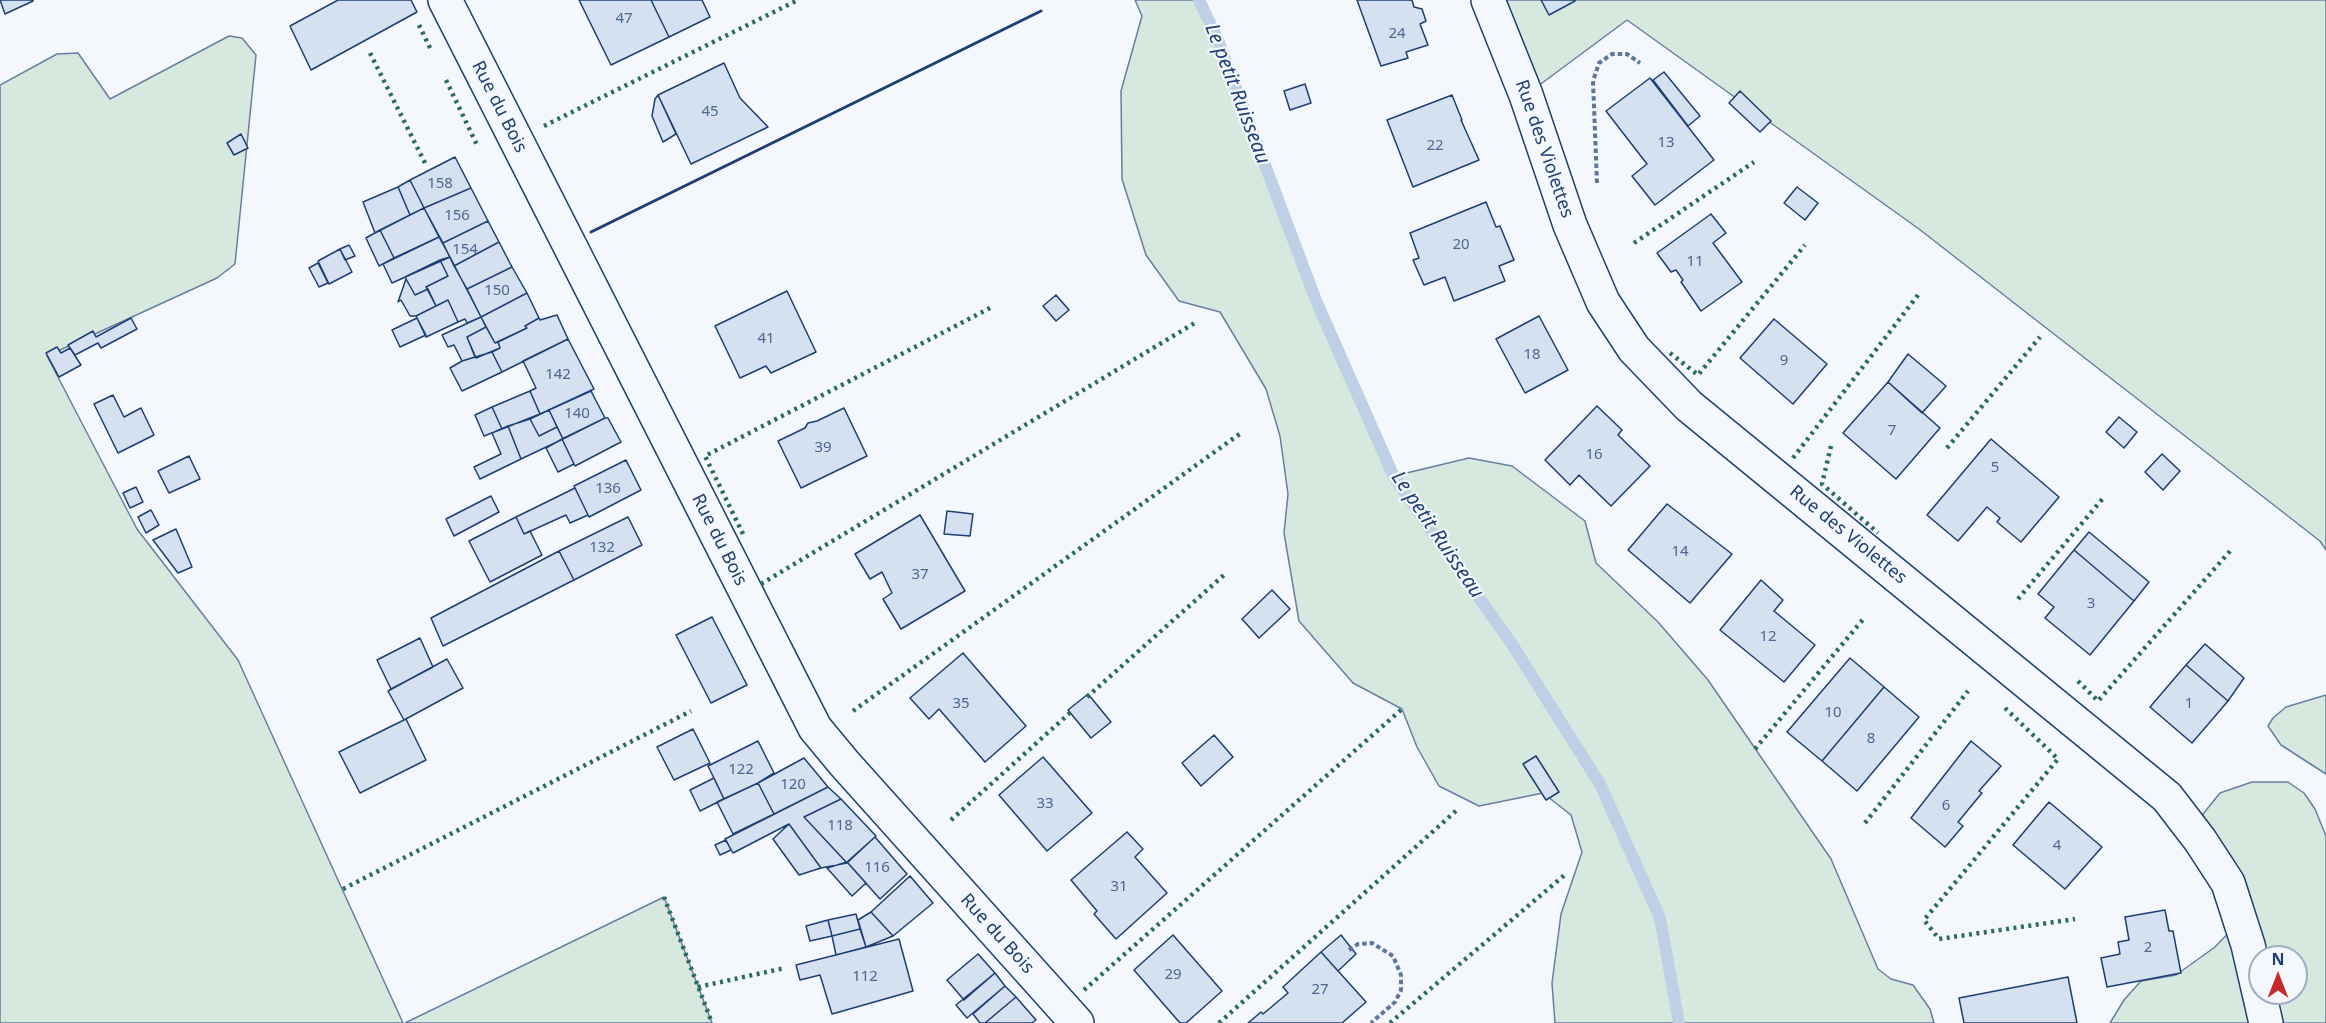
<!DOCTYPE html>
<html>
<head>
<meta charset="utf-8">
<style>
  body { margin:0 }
  #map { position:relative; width:2326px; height:1023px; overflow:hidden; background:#f4f7fb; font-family:"Noto Sans",sans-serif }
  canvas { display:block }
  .north { position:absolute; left:2248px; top:945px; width:60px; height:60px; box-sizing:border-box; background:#f4f7fb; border:2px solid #9eadc5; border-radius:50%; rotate:0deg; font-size:16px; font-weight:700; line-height:24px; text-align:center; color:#1d3f73 }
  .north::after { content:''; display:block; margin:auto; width:21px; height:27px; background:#c62828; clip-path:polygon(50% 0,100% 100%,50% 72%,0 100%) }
</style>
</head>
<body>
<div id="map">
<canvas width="2326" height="1023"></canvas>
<div class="north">N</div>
</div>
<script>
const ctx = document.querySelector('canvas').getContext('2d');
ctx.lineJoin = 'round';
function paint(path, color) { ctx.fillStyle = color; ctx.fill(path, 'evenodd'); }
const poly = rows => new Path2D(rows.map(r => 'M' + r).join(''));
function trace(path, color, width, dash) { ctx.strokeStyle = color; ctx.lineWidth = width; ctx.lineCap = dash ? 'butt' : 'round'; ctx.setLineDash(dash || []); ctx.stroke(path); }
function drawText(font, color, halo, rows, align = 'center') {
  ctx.font = font + ' "Noto Sans",sans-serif'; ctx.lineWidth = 4.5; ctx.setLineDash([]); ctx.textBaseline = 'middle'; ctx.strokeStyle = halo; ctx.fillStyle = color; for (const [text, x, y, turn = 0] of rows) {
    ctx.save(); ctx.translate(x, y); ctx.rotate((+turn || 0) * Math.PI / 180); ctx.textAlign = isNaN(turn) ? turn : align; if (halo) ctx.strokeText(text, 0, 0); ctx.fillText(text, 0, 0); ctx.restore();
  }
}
const green = poly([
  [1135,0,1199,0,1218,40,1317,303,1394,476,1469,458,1512,466,1585,521,1596,563,1658,622,1708,680,1831,859,1878,969,1891,979,1913,985,1930,1009,1934,1023,1555,1023,1552,983,1561,914,1582,852,1571,815,1543,793,1479,806,1439,786,1417,747,1402,709,1353,683,1299,621,1284,533,1288,494,1280,436,1266,389,1220,312,1179,301,1146,255,1122,179,1121,91,1142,16,1135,0],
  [1488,0,2326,0,2326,550,2320,541,1919,229,1627,20,1526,95,1488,0],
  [229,36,242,38,256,55,235,264,217,278,47,356,137,529,238,660,403,1023,0,1023,0,85,57,54,78,53,110,99,229,36],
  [2326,695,2326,774,2281,745,2268,726,2273,718,2286,707,2326,695],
  [2252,782,2288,782,2304,793,2315,809,2326,836,2326,1023,2110,1023,2124,1000,2141,981,2176,975,2215,947,2241,920,2200,840,2203,814,2220,793,2252,782],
  [2260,957,2296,957,2296,993,2260,993,2260,957],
  [664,897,712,1023,405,1023,664,897]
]);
paint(green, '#d7e8df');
trace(green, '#687fa3', 1.5);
trace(poly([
  [1199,0,1218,40,1317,303,1394,477,1513,646,1600,784,1660,918,1679,1023]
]), '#bed0e5', 12);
const building = poly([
  [0,0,33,0,33,1,5,14,0,0],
  [338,0,411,0,417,12,311,70,290,26,338,0],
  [579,0,651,0,669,37,611,65,579,0],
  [651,0,702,0,710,17,669,37,651,0],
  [1357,0,1412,0,1414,7,1422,9,1426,21,1420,24,1428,45,1406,52,1408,58,1381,66,1357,0],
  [1541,0,1575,0,1575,1,1549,15,1541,0],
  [724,63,740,98,768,127,691,164,658,95,724,63],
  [1664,72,1700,116,1688,126,1653,80,1664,72],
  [1650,78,1714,160,1655,205,1632,176,1647,164,1606,111,1650,78],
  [1305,84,1311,103,1290,110,1284,91,1305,84],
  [1740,91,1771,121,1760,132,1729,103,1740,91],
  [658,95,676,134,663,142,652,116,655,99,658,95],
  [1452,95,1462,120,1461,120,1479,160,1413,187,1387,120,1452,95],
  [241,134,248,148,234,155,227,143,241,134],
  [455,157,471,188,424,208,410,180,455,157],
  [410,180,424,208,410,215,398,187,410,180],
  [398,187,410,215,375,233,363,202,398,187],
  [1797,187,1818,203,1805,220,1784,203,1797,187],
  [471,188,488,221,443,243,424,208,471,188],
  [1486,202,1496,227,1500,226,1514,260,1499,266,1505,281,1454,301,1445,277,1424,285,1413,260,1419,258,1410,233,1486,202],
  [424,208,439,237,394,258,380,230,424,208],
  [1711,214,1726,233,1713,243,1742,282,1701,311,1681,282,1683,280,1676,270,1671,272,1657,253,1711,214],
  [488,221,499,242,454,266,443,243,488,221],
  [380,230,394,258,379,266,366,238,380,230],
  [439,237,450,257,392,283,383,264,439,237],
  [499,242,512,267,467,289,454,266,499,242],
  [349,245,355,256,345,260,340,249,349,245],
  [340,249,352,272,329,284,318,261,340,249],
  [450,257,481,317,467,323,465,319,458,322,448,300,436,306,426,287,448,276,440,260,450,257],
  [440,260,448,276,426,287,428,289,415,295,405,277,440,260],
  [318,263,328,283,319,287,309,268,318,263],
  [512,267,527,293,481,317,467,289,512,267],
  [406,279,415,295,428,289,436,306,416,316,410,316,401,300,398,302,406,279],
  [787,291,816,352,771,373,766,366,740,378,715,326,787,291],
  [527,293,539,318,525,326,527,328,495,343,481,317,527,293],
  [1056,295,1069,310,1056,321,1043,306,1056,295],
  [448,300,458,322,426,337,416,316,448,300],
  [557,315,568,339,502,372,492,352,500,348,498,342,527,328,525,326,539,318,540,320,557,315],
  [1539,316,1568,370,1525,393,1496,339,1539,316],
  [481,317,486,327,467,337,475,357,462,361,454,345,448,347,442,335,481,317],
  [131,318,137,329,103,347,101,348,98,343,75,355,68,345,93,331,96,337,131,318],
  [417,318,426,335,400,347,392,330,417,318],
  [1774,319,1827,364,1793,404,1740,358,1774,319],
  [486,327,495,343,498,342,500,348,476,358,467,337,486,327],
  [568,339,594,389,540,414,530,391,536,388,523,361,568,339],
  [57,347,61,353,70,348,81,365,59,377,46,353,57,347],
  [492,352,502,372,462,391,450,368,462,361,492,352],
  [1908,354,1946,386,1922,413,1888,382,1908,354],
  [1888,382,1940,428,1896,479,1843,433,1888,382],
  [530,391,540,414,502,429,492,407,530,391],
  [591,391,605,418,563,439,549,410,591,391],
  [113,395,124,417,141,408,154,435,118,453,94,404,113,395],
  [1597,406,1622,430,1618,435,1650,466,1611,506,1579,475,1570,485,1545,460,1597,406],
  [492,407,502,429,484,436,475,415,492,407],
  [844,408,867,456,801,488,778,441,805,428,808,423,817,421,844,408],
  [549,410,557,427,539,436,530,419,549,410],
  [2119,417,2137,432,2124,448,2106,432,2119,417],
  [605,418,608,418,621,442,575,466,562,439,605,418],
  [530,419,539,436,557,427,563,439,521,459,508,426,530,419],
  [508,426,521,459,480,479,474,467,501,454,492,433,508,426],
  [562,439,574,464,558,472,546,448,562,439],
  [1991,439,2059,497,2021,542,1997,522,2000,518,1987,507,1958,541,1927,515,1991,439],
  [2162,454,2180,471,2163,490,2145,472,2162,454],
  [189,456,200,479,169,493,158,471,189,456],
  [626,460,641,490,589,517,574,486,626,460],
  [136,487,143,502,130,508,123,493,136,487],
  [575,488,588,515,570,523,566,515,524,534,516,517,575,488],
  [491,496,499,512,454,536,446,519,491,496],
  [1667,504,1732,554,1690,603,1628,550,1667,504],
  [151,510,159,525,146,533,138,517,151,510],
  [947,511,973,514,970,536,944,534,947,511],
  [920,515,965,591,901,629,883,599,892,593,882,572,870,579,855,554,920,515],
  [516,517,524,534,530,531,542,555,490,582,469,541,516,517],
  [628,517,642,545,574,580,559,551,628,517],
  [176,529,192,567,178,573,153,540,176,529],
  [2089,532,2149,582,2134,601,2074,550,2089,532],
  [2074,550,2134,601,2090,655,2045,618,2054,607,2038,594,2074,550],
  [559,551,574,580,443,646,431,618,559,551],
  [1761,580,1783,600,1774,611,1815,645,1784,682,1720,630,1761,580],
  [1272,590,1290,609,1259,638,1242,619,1272,590],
  [712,617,747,685,711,703,676,635,712,617],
  [420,638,433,667,391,689,377,660,420,638],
  [2205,644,2244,678,2228,701,2186,665,2205,644],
  [963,653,1026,726,985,762,939,709,929,719,910,698,963,653],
  [1850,658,1884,687,1822,761,1787,732,1850,658],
  [447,659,463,688,404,720,388,691,447,659],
  [2186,665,2228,701,2192,743,2150,707,2186,665],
  [1884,687,1919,717,1857,791,1822,761,1884,687],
  [1088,694,1111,722,1091,738,1068,710,1088,694],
  [406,719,426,760,360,793,339,752,406,719],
  [693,729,710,763,674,780,657,747,693,729],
  [1214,735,1233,757,1201,786,1182,763,1214,735],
  [758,741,774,773,758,783,724,799,708,766,758,741],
  [1971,741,2001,766,1979,791,1982,793,1958,822,1963,826,1945,847,1911,818,1971,741],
  [1536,756,1559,792,1546,800,1523,764,1536,756],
  [1043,757,1092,813,1047,851,999,795,1043,757],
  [804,758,828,787,774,814,758,783,804,758],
  [714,778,724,799,700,811,690,790,714,778],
  [758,783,774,814,733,834,717,802,758,783],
  [828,787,841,799,804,817,847,863,821,868,789,824,733,853,725,839,828,787],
  [841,799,876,836,847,863,804,817,841,799],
  [2049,802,2102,847,2065,889,2013,845,2049,802],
  [789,824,821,868,799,875,773,839,789,824],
  [1127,832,1143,849,1135,857,1167,893,1116,939,1094,914,1097,911,1071,880,1127,832],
  [875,837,907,874,880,899,847,862,875,837],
  [726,840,731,850,720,855,715,845,726,840],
  [847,862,866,883,852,896,827,868,847,862],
  [910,876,933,903,893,936,871,912,910,876],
  [2165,910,2169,931,2173,931,2181,973,2107,987,2101,958,2120,954,2118,942,2129,940,2125,917,2165,910],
  [871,912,893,936,866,947,858,920,871,912],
  [856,914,860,929,832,936,828,920,856,914],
  [828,920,832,936,810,941,806,926,828,920],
  [860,929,866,947,836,955,832,936,860,929],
  [1173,935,1222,991,1186,1023,1180,1023,1134,970,1173,935],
  [1341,935,1356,954,1338,971,1321,952,1341,935],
  [899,939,913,991,832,1014,820,975,800,980,796,965,899,939],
  [1321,952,1366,1002,1342,1023,1248,1023,1261,1012,1263,1014,1288,993,1283,987,1321,952],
  [978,954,995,973,964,1000,947,980,978,954],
  [995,973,1005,986,967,1018,956,1005,995,973],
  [2068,977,2077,1023,1964,1023,1959,998,2068,977],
  [1005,986,1016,997,985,1023,980,1023,973,1014,1005,986],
  [1016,997,1036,1020,1032,1023,985,1023,1016,997]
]);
paint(building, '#d5e0f0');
trace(building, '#1d3f73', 1.5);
const street = poly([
  [445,0,815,728,844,763,1077,1023],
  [1488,0,1526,95,1570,225,1603,302,1634,349,1689,406,2167,797,2200,840,2228,883,2248,945,2266,1023]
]);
trace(street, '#1d3f73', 36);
trace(poly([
  [1597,183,1593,81,1599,63,1612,54,1627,54,1640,63],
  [1349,950,1358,944,1372,943,1393,956,1401,975,1401,990,1395,1002,1371,1023]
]), '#5e769c', 4, [4.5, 3]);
trace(street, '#f4f7fb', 33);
trace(poly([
  [419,25,432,52],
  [370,53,426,165],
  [446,80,477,145],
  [544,126,798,0],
  [1634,243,1754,162],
  [1670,353,1698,375,1805,245],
  [1831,446,1822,484,1878,533],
  [1947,448,2040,337],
  [1793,458,1918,295],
  [743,534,705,456,992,307],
  [761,584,1198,321],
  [2018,599,2105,496],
  [2078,681,2098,701,2231,550],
  [1087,697,1224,575],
  [2005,708,2058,759,1924,920,1939,939,2075,919],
  [853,711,1241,433],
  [1755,749,1865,617],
  [951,820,1072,711],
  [1865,823,1968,691],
  [343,889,691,711],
  [664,897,712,1023],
  [698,987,785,968],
  [1084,990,1402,709],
  [1219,1023,1457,810],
  [1390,1023,1567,873]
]), '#2c6c60', 4.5, [3, 4.5]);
trace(poly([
  [591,232,1041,11]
]), '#1d3f73', 3);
drawText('15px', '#4b6792', null, [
  ["47",624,19],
  ["24",1397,34],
  ["45",710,112],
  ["13",1666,143],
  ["22",1435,146],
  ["158",440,184],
  ["156",457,216],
  ["20",1461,245],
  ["154",465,250],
  ["11",1695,262],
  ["150",497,291],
  ["41",766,339],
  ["18",1532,355],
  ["9",1784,361],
  ["142",558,375],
  ["140",577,414],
  ["7",1892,431],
  ["39",823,448],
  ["16",1594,455],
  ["5",1995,468],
  ["136",608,489],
  ["132",602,548],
  ["14",1680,552],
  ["37",920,575],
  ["3",2091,604],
  ["12",1768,637],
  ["35",961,704],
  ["1",2189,704],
  ["10",1833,713],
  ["8",1871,739],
  ["122",741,770],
  ["120",793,785],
  ["33",1045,804],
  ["6",1946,806],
  ["118",840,826],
  ["4",2057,846],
  ["116",877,868],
  ["31",1119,887],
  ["2",2148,948],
  ["29",1173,975],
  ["112",865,977],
  ["27",1320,990]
]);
drawText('18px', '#1d3f73', '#f4f7fb', [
  ["Rue du Bois",499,107,63],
  ["Rue des Violettes",1544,149,71],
  ["Rue des Violettes",1848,535,39],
  ["Rue du Bois",719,540,63],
  ["Rue du Bois",997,934,48]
]);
drawText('italic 20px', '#1d3f73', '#f4f7fb', [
  ["Le petit Ruisseau",1237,94,69],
  ["Le petit Ruisseau",1437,535,56]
]);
</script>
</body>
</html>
